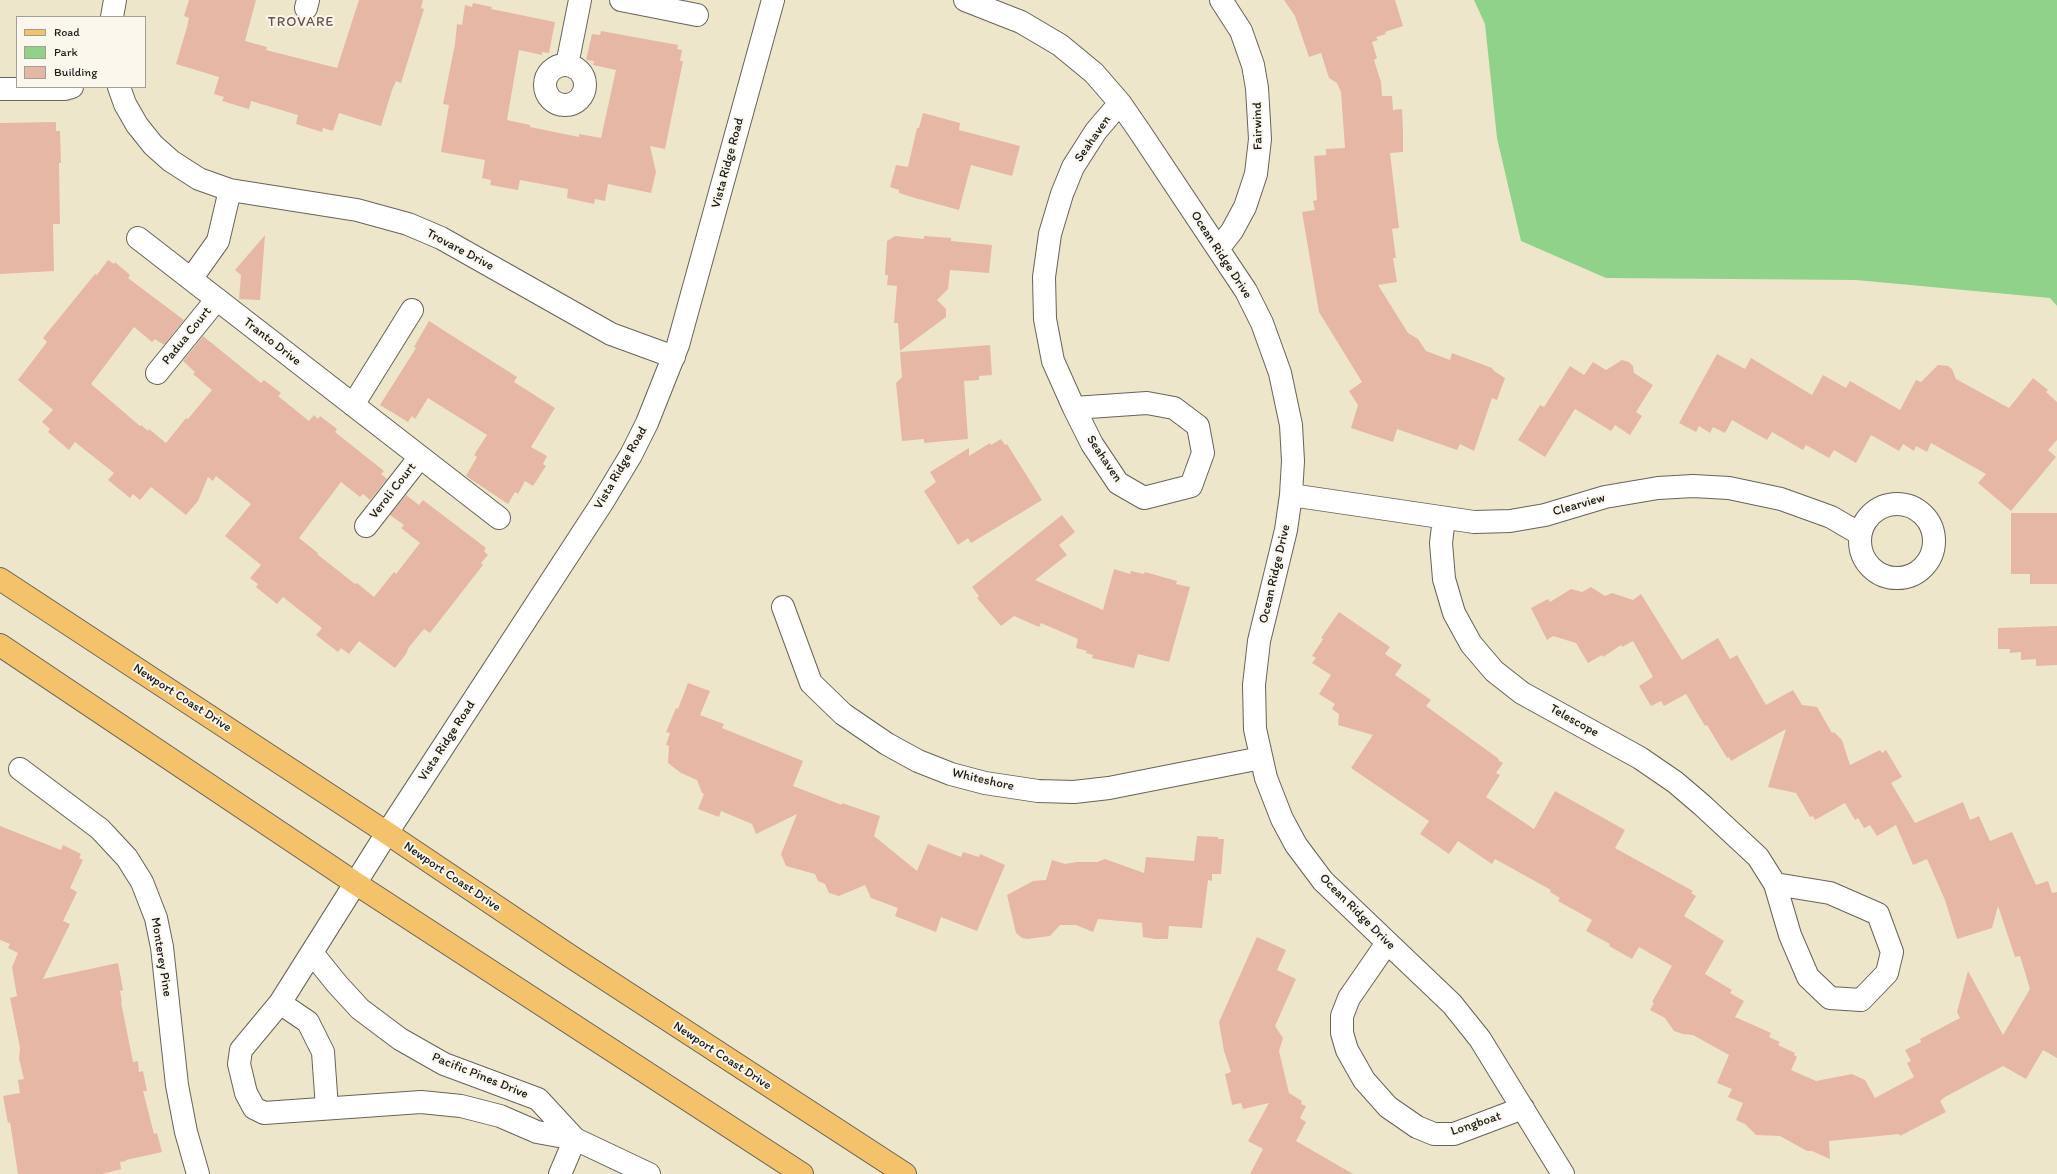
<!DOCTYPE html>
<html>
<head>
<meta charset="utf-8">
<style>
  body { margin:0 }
  #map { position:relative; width:2057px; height:1174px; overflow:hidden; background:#eee6ca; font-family:Itim,sans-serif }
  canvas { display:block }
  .legend { position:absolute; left:16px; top:16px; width:130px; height:72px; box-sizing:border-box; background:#fbf7ec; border:1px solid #a29f99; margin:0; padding:5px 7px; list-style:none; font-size:12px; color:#1c1c1c }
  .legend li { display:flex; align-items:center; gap:8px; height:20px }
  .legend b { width:20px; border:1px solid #a29f99 }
</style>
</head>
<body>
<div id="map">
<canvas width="2057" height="1174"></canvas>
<ul class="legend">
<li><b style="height:5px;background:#f3c26a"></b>Road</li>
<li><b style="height:11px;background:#91d28a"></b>Park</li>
<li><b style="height:11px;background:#e7b7a6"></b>Building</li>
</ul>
</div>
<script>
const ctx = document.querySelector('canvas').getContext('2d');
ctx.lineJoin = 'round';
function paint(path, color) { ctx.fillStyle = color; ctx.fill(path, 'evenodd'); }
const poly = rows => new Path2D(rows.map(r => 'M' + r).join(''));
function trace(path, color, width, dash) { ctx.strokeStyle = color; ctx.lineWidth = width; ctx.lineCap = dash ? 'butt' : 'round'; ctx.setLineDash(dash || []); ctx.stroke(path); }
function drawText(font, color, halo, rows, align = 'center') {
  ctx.font = font + ' Itim,sans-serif'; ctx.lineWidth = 4; ctx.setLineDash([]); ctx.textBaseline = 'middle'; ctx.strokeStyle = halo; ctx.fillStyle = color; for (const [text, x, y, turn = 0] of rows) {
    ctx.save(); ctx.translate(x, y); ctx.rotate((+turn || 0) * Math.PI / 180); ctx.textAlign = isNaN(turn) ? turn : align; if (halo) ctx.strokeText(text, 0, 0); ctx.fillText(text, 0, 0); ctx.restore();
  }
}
paint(poly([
  [1474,0,2057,0,2057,306,2050,298,1856,280,1606,278,1521,241,1497,138,1485,24]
]), '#91d28a');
paint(poly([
  [189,0,256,0,245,41,267,47,266,50,337,68,359,0,423,0,421,8,424,9,401,83,396,81,392,90,381,126,339,113,333,131,323,128,322,132,296,124,298,115,251,101,249,109,222,101,224,97,214,94,219,77,176,64,187,27,189,18,184,16],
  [1284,0,1395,0,1403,26,1385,32,1386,34,1376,37,1378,40,1372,42,1377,58,1374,60,1381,82,1382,96,1392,96,1393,110,1402,109,1403,131,1403,152,1390,153,1399,228,1392,229,1396,258,1393,258,1397,282,1378,285,1408,333,1418,339,1426,351,1450,360,1452,353,1492,368,1494,371,1505,378,1497,400,1492,398,1474,451,1460,444,1457,450,1397,429,1393,442,1351,428,1358,405,1349,391,1362,382,1319,312,1302,212,1315,210,1313,201,1317,200,1314,156,1326,155,1326,149,1345,148,1341,92,1337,83,1329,78,1321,53,1309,57,1295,16],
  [473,3,492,7,491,9,555,22,549,53,542,52,542,55,519,50,507,120,530,125,530,127,579,137,579,134,601,138,616,70,593,65,594,61,586,60,592,34,600,35,601,31,678,45,677,49,682,50,680,61,683,61,665,149,650,146,656,172,651,193,608,184,605,201,595,199,594,204,567,198,568,189,520,180,518,190,490,185,491,180,482,178,485,160,441,152,449,105,443,104,455,44,457,24,462,25,465,5,472,7],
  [923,113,960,123,959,130,1020,146,1012,176,971,165,959,210,915,198,899,193,899,190,890,187,896,165,908,167,917,128,919,128],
  [56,122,56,131,60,131,61,163,59,163,60,224,53,224,54,271,0,274,0,123],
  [265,235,260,300,239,299,241,275,235,270],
  [895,236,924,239,924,236,951,238,951,241,992,245,989,273,950,270,948,289,937,300,946,309,946,317,900,351,898,323,894,323,897,286,887,285,888,275,885,275,887,241],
  [108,260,114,264,115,262,130,275,128,278,184,320,164,345,155,339,152,342,134,327,91,384,140,426,141,425,148,431,149,429,166,443,186,418,188,419,212,390,193,374,195,372,183,361,203,336,261,383,264,380,281,393,278,396,309,421,314,415,318,419,320,416,337,429,335,432,384,471,381,474,387,479,370,500,363,494,360,497,341,482,299,538,318,553,317,554,355,584,357,583,374,597,394,572,396,574,420,543,401,528,404,525,390,515,406,495,419,505,423,500,486,548,484,551,488,555,481,563,483,565,430,633,424,629,409,647,406,654,395,668,359,641,349,654,341,648,338,652,316,635,322,628,283,597,277,604,256,587,258,584,250,578,261,565,225,536,251,504,216,476,213,481,208,477,198,501,186,515,151,487,140,500,133,494,130,498,108,480,114,473,75,442,69,450,48,432,50,429,42,422,53,410,18,380,47,342,43,338,95,274,97,275],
  [429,321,517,377,514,382,555,408,531,447,547,456,543,464,546,466,533,486,525,481,518,494,515,492,508,504,466,476,477,457,474,455,487,435,428,398,415,419,412,416,408,422,380,405,416,348,414,347],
  [990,345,992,375,979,376,979,380,964,381,968,439,924,443,924,439,902,441,896,383,902,377,900,352],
  [1717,354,1745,369,1751,358,1812,395,1823,375,1846,388,1850,381,1900,410,1916,380,1921,382,1938,365,1948,366,1952,369,1956,379,2009,408,2033,378,2048,390,2046,392,2057,402,2057,440,2048,450,2056,457,2011,511,1978,483,1986,474,1931,443,1927,452,1916,446,1914,451,1903,444,1899,451,1871,435,1856,463,1834,450,1829,458,1806,445,1803,450,1772,432,1767,440,1732,420,1725,433,1713,427,1710,433,1699,426,1696,432,1679,423],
  [1622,360,1629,362,1633,366,1634,373,1653,385,1636,412,1642,416,1630,435,1615,425,1611,431,1575,409,1545,457,1518,440,1540,405,1544,407,1570,366,1584,375,1593,362,1606,370],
  [1001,439,1005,445,1007,444,1042,500,971,543,968,538,958,545,924,491,936,482,930,472,969,448,969,456,990,443,991,445],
  [2011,513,2057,513,2057,584,2030,584,2030,574,2011,574],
  [1062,515,1075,532,1059,545,1067,555,1035,580,1103,610,1114,569,1130,574,1131,571,1144,574,1145,572,1177,581,1176,584,1190,587,1169,662,1138,654,1134,668,1092,658,1093,655,1086,653,1087,651,1076,648,1078,639,1041,623,1039,627,1014,616,1001,626,977,598,979,596,972,587],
  [1591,587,1605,596,1612,593,1633,600,1641,594,1682,660,1718,638,1730,659,1737,655,1766,705,1793,690,1802,705,1817,707,1832,733,1834,732,1842,740,1850,765,1880,750,1882,753,1886,750,1902,777,1891,783,1915,823,1963,802,1970,820,1979,816,1990,841,2012,832,2036,885,2048,881,2052,893,2057,892,2057,1058,2043,1050,2026,1079,2003,1066,1945,1097,1940,1101,1946,1112,1900,1136,1899,1134,1829,1141,1830,1159,1812,1151,1807,1151,1780,1136,1756,1135,1745,1124,1736,1120,1743,1103,1728,1097,1732,1089,1717,1083,1729,1055,1693,1035,1683,1034,1674,1031,1665,1018,1650,1010,1654,1003,1652,1002,1672,966,1639,947,1632,959,1609,946,1610,944,1586,931,1592,920,1558,901,1560,898,1550,892,1551,890,1495,859,1492,864,1458,841,1449,854,1420,834,1429,821,1351,768,1373,735,1338,725,1339,714,1332,709,1335,704,1319,694,1331,675,1312,663,1316,658,1312,656,1323,639,1321,638,1339,612,1390,647,1385,654,1402,665,1395,675,1431,700,1426,706,1499,759,1498,760,1503,763,1496,773,1500,775,1486,797,1534,829,1555,791,1625,830,1615,848,1693,891,1691,893,1696,896,1684,916,1724,941,1705,974,1732,990,1730,993,1744,1001,1735,1017,1771,1033,1769,1037,1780,1042,1778,1045,1795,1053,1794,1055,1797,1057,1791,1070,1816,1081,1852,1074,1865,1080,1875,1098,1914,1077,1907,1063,1911,1061,1905,1050,1921,1042,1920,1039,1960,1018,1957,1012,1968,971,2003,1035,2030,989,2020,956,2015,957,1998,906,1992,928,1957,939,1945,900,1927,859,1913,865,1896,825,1877,836,1870,825,1864,828,1858,818,1855,820,1845,803,1815,820,1813,816,1810,817,1796,793,1768,787,1786,729,1731,761,1729,757,1727,758,1707,725,1705,726,1686,694,1664,706,1661,701,1651,706,1639,686,1653,677,1633,641,1622,647,1621,645,1603,657,1602,655,1588,663,1576,643,1553,636,1547,640,1531,608,1548,599,1550,602,1571,589,1582,592],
  [2057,626,2057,665,2036,666,2036,659,2021,660,2021,652,2010,653,2010,649,1998,649,1998,628],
  [688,683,710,691,700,715,724,724,722,728,803,761,793,786,842,805,842,803,880,816,874,836,917,871,928,844,961,857,963,852,979,857,980,854,1005,865,977,931,941,917,936,932,895,916,898,908,871,898,865,885,839,896,829,893,825,884,818,881,815,874,786,866,781,854,797,814,756,834,752,824,721,811,719,817,698,809,704,794,702,793,697,780,681,773,668,763,669,746,666,745,670,733,666,732,676,708,678,709],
  [0,826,61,850,63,845,81,854,79,858,83,860,70,888,77,892,63,921,70,924,43,979,118,963,123,990,120,991,122,1002,121,1002,133,1062,138,1061,139,1072,143,1071,147,1091,143,1091,154,1134,157,1133,162,1152,126,1160,126,1161,120,1162,121,1169,102,1174,18,1174,10,1122,8,1123,3,1096,20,1093,18,1080,24,1079,19,1059,20,1048,10,998,17,996,12,967,18,953,8,948,10,944,0,940],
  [1197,836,1218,837,1218,839,1224,839,1221,874,1212,874,1212,881,1208,880,1202,928,1169,926,1168,939,1155,939,1143,937,1142,923,1098,919,1093,932,1076,925,1060,925,1050,936,1027,939,1022,938,1016,933,1007,895,1033,881,1046,880,1052,860,1065,864,1077,862,1097,862,1105,859,1144,873,1146,857,1194,861],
  [1257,937,1286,950,1277,970,1296,979,1275,1026,1283,1038,1279,1051,1289,1093,1302,1101,1301,1104,1306,1106,1300,1118,1306,1122,1296,1141,1353,1174,1250,1174,1263,1149,1248,1141,1269,1103,1243,1109,1241,1103,1232,1105,1225,1074,1231,1072,1224,1051,1219,1022]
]), '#e7b7a6');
const minor = poly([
  [621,0,697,15],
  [965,0,1021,22,1060,45,1094,73,1120,103,1140,132,1246,291,1262,323,1280,373,1291,425,1293,461,1291,495,1286,530,1259,641,1254,685,1255,729,1266,778,1282,819,1296,845,1323,881,1452,1004,1480,1039,1563,1174],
  [306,8,308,0],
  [112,17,115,0],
  '545 85a20 20 0 1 1 40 0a20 20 0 1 1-40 0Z',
  [567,65,580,0],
  [119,87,125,104,137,125,153,145,171,161,199,179,230,190,357,210,408,224,441,238,611,334,674,357],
  [0,89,65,89,72,87],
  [138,238,499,518],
  [1218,249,1232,231,1245,207,1256,174,1260,139,1257,88,1253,65,1241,31,1221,0],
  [191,279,218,241,230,190],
  [157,373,217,299],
  [353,405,412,310],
  [1074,408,1147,403,1174,408,1198,426,1203,453,1191,486,1144,498,1118,483,1092,444,1074,408,1053,361,1045,319,1044,277,1050,234,1062,194,1073,167,1096,131,1120,103],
  [1291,495,1474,522,1510,521,1545,515,1605,497,1658,488,1693,486,1729,488,1781,499,1831,517,1860,534],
  '1860 541a37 37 0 1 1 74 0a37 37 0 1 1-74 0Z',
  [1444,518,1441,543,1444,579,1454,613,1471,644,1494,671,1522,693,1640,758,1675,782,1702,805,1758,857,1775,884,1790,935,1808,977,1830,998,1861,1000,1887,973,1892,952,1878,914,1830,893,1775,884],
  [366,526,420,457],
  [783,607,811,683,843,714,887,744,918,761,951,774,985,783,1038,791,1074,792,1109,788,1261,758],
  [20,769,100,829,127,858,142,882,156,918,162,947,177,1085,186,1132,198,1174],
  [1387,943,1349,998,1342,1016,1342,1033,1347,1050,1364,1080,1388,1107,1417,1127,1434,1134,1454,1134,1523,1108],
  [312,953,337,984,360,1009,400,1039,444,1064,538,1099,575,1139],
  [280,1003,387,833,602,503,631,455,647,423,678,345,773,0],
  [327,1108,323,1052,308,1022,280,1003,241,1050,239,1064,246,1093,254,1108,264,1113,421,1102,461,1106,500,1116,537,1132,575,1139,649,1174],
  [560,1174,575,1139]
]);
const major = poly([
  [0,579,387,833,570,956,905,1174],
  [0,645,355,883,802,1174]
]);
trace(minor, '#666359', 24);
trace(major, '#666359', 24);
trace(minor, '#fff', 22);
trace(major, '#f3c26a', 22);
drawText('13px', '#1c1c1c', '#fbf7ec', [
  ["Fairwind",1258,126,-91],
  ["Seahaven",1093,139,-55],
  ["Vista Ridge Road",728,163,-75],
  ["Trovare Drive",460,250,28],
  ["Ocean Ridge Drive",1221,255,57],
  ["Padua Court",187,336,-51],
  ["Tranto Drive",272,342,38],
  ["Seahaven",1104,459,56],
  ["Vista Ridge Road",621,468,-60],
  ["Veroli Court",393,491,-52],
  ["Clearview",1579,505,-16],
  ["Ocean Ridge Drive",1275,574,-77],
  ["Newport Coast Drive",182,698,33],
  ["Telescope",1574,721,29],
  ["Vista Ridge Road",447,741,-57],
  ["Whiteshore",983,780,13],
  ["Newport Coast Drive",452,877,34],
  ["Ocean Ridge Drive",1357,912,45],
  ["Monterey Pine",161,957,81],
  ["Newport Coast Drive",722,1056,33],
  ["Pacific Pines Drive",480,1076,22],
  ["Longboat",1476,1124,-18]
]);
ctx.letterSpacing = '1px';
drawText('14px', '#63524c', '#fbf7ec', [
  ["TROVARE",301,22]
]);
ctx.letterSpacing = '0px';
</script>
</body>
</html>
